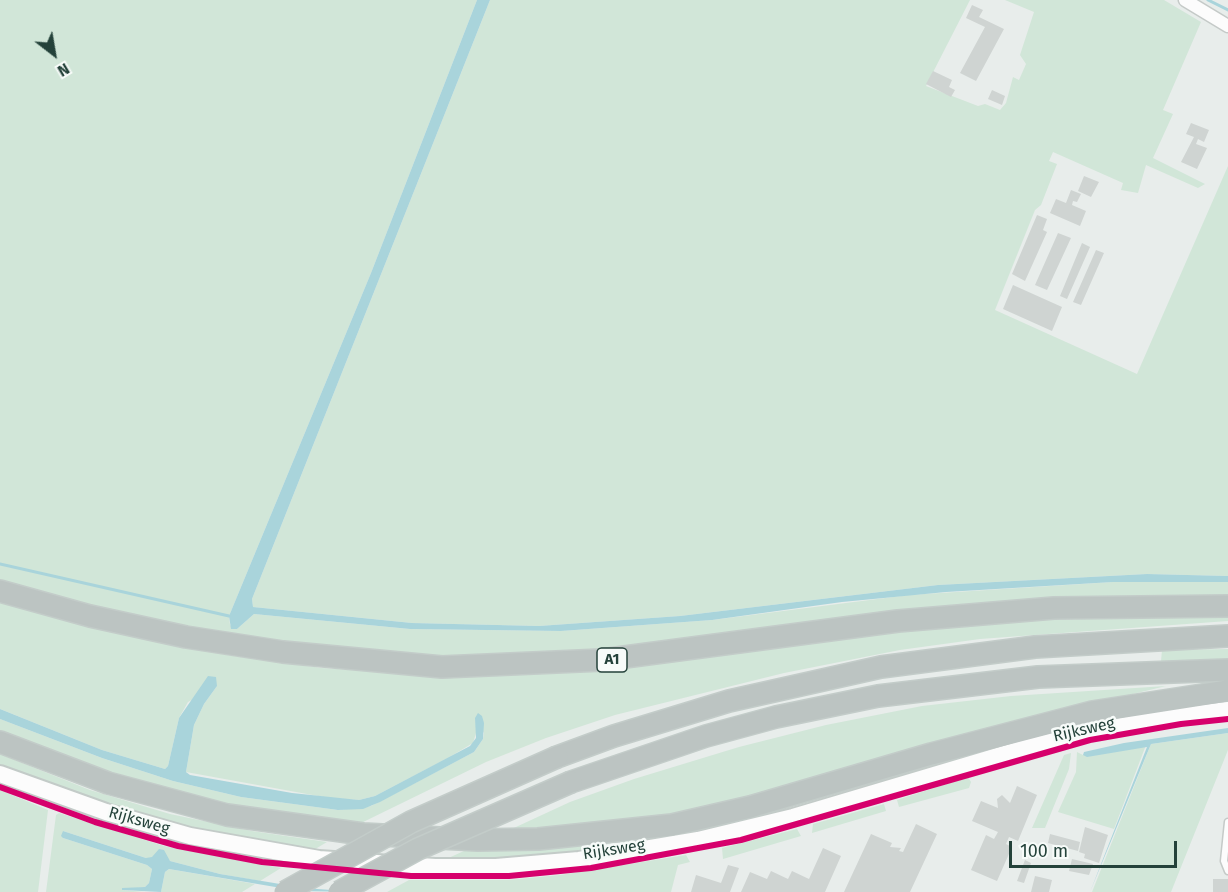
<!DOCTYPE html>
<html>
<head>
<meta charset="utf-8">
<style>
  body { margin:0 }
  #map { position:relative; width:1228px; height:892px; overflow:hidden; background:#e8edeb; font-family:"Fira Sans",sans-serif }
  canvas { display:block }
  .north { position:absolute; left:24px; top:24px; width:60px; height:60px; -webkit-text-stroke:4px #f7fbf9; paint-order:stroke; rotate:149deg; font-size:16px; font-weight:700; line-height:24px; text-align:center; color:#24423a }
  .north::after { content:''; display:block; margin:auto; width:21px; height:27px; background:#24423a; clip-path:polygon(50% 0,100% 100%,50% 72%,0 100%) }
  .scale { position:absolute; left:1009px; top:841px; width:168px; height:27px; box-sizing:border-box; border:3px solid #24423a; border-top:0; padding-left:8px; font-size:18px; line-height:21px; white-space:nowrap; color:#24423a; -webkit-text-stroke:4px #f7fbf9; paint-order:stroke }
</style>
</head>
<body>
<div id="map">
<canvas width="1228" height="892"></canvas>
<div class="north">N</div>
<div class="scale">100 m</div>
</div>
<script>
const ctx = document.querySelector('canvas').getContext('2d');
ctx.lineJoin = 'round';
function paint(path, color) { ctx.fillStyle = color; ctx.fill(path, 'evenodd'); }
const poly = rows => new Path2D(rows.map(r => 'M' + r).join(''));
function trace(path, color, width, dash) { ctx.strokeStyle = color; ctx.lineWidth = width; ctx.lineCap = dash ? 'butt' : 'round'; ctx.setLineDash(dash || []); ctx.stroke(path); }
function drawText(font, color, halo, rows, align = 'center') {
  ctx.font = font + ' "Fira Sans",sans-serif'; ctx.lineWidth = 5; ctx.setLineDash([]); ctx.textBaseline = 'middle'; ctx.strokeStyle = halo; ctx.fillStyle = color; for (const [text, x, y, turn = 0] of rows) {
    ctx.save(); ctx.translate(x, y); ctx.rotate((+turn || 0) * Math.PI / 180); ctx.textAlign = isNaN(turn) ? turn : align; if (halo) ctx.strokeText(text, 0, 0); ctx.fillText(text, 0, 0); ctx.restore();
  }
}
paint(poly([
  [0,0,477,0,371,273,229,616,230,625,237,629,254,614,410,629,561,631,712,620,909,595,1113,582,1228,582,1228,598,604,651,467,657,428,656,234,637,112,613,0,582],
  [490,0,970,0,926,86,978,106,985,104,1000,110,1006,103,1013,77,1019,80,1026,64,1020,55,1034,12,1005,0,1164,0,1201,22,1163,110,1173,114,1153,158,1205,184,1198,188,1146,165,1138,193,1121,190,1123,183,1053,152,1049,161,1057,164,1041,205,1035,210,995,310,1137,374,1228,166,1228,576,1147,574,938,585,680,616,539,626,412,623,253,607,252,599],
  [0,601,108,631,227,655,322,668,454,676,583,672,865,635,1009,621,1228,615,1228,621,980,639,900,650,784,673,615,715,546,738,486,762,355,826,292,818,141,787,0,735,0,719,102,758,173,781,241,797,338,810,371,806,474,752,483,739,484,733,475,718,477,730,473,743,448,758,375,796,359,800,329,798,186,772,194,725,204,704,217,686,188,702,179,718,168,766,165,769,102,750,0,709],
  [1228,649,1228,660,1161,661,1162,650],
  [1166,686,1079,707,685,814,503,833,570,802,634,779,739,747,826,725,922,706,1011,696],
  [1228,733,1228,750,1171,892,1092,892,1151,744],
  [1146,745,1114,829,1058,812,1076,772,1077,752,1083,755],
  [1071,753,1069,769,1045,828,1032,828,1064,755],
  [0,754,90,790,170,814,252,831,327,842,312,851,233,838,142,818,0,766],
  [968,777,971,782,969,788,899,807,897,800],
  [0,790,48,810,38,892,0,892],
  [884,804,886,811,812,833,813,824],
  [59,813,164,846,281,868,260,881,220,874,170,861,157,853,152,858,146,858,63,831,63,838,147,865,152,869,149,883,145,887,122,890,145,892,46,892,56,815],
  [797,829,801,836,723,859,722,848],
  [630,844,547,856,442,861,466,850],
  [686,855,690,862,678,865,671,892,387,892,409,880,508,880,560,875],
  [169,869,221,878,255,884,242,892,161,892,165,872]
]), '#d1e6d8');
paint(poly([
  [477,0,490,0,252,599,253,607,412,623,539,626,680,616,938,585,1147,574,1228,576,1228,582,1113,582,946,592,842,602,712,620,561,631,410,629,254,614,237,629,231,629,229,616,371,273],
  [208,676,216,677,217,686,204,704,194,725,186,772,190,775,292,793,359,800,375,796,470,746,476,738,475,718,478,713,482,716,484,723,483,739,474,752,380,802,363,809,338,810,241,797,173,781,102,758,0,719,0,709,102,750,165,769,168,766,179,718],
  [1228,728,1228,733,1151,744,1090,892,1147,747,1087,757,1083,755,1084,752,1124,743],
  [63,831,146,858,152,857,159,849,164,850,170,861,220,874,304,888,358,892,299,891,169,869,165,872,161,892,122,890,122,888,145,887,149,883,152,869,147,865,63,838,61,836]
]), '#a9d4db');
trace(poly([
  [1208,0,1228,10],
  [0,564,229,616]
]), '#a9d4db', 3);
paint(poly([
  [972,5,983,10,979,17,1004,29,976,81,960,73,985,27,966,18],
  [933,71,952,80,949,87,955,90,951,97,926,84],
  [992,90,1005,96,1002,105,988,99],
  [1191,123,1209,130,1204,142,1198,139,1196,144,1207,148,1197,169,1181,162,1194,137,1186,134],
  [1084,176,1099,182,1091,197,1078,191],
  [1071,190,1081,194,1077,202,1073,201,1072,205,1086,211,1080,226,1050,213,1056,199,1066,203],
  [1037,215,1047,219,1043,230,1047,232,1025,281,1012,274],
  [1058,233,1071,238,1047,290,1035,285],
  [1082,243,1090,247,1067,299,1060,296],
  [1096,250,1104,253,1081,305,1073,302],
  [1013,285,1062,307,1052,331,1003,309],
  [1017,786,1037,795,1018,841,1009,837,1006,844,1012,847,997,881,971,870,986,835,994,839,998,832,972,821,981,801,998,808,997,799,1002,795,1010,803],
  [916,824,937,834,910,892,844,892,871,834,892,843,890,847,901,848,899,851,903,852],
  [1085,827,1108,835,1099,863,1084,858,1085,854,1079,852],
  [1050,834,1080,842,1078,851,1048,843],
  [823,848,841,856,825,892,741,892,750,872,767,879,771,871,788,879,792,871,809,879],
  [1072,859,1093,864,1089,875,1069,871],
  [1025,860,1031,863,1024,883,1017,881],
  [728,865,739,868,730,892,691,892,696,875,721,883],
  [1035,876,1052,880,1049,892,1031,892],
  [1213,879,1228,879,1228,892,1213,892]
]), '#cfd4d2');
const service = poly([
  [1228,822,1224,861,1228,871]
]);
const minor = poly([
  [1185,0,1228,26]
]);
const secondary = poly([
  [0,774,106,812,190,836,319,859,435,867,496,867,579,860,698,840,793,817,1025,748,1079,734,1162,718,1228,710]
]);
const motorway = poly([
  [0,591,90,616,186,637,283,652,442,667,602,660,898,621,1054,608,1228,606],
  [0,742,108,783,227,815,363,834,478,840,538,839,672,825,750,807,931,754,1092,712,1228,691],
  [557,757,614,736,729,701,881,667,1035,647,1228,636],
  [571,782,706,736,776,717,878,696,1038,677,1228,670]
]);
trace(service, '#c5cac8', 9);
trace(minor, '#c5cac8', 15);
trace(secondary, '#c3cbc8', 20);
trace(motorway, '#c3ccc9', 24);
trace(service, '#fcfcfc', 6);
trace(minor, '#fcfcfc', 12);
trace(secondary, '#fcfcfc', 16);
trace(motorway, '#bcc4c2', 21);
const motorwayBridge = poly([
  [285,892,411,822,557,757],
  [339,892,418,849,571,782]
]);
trace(motorwayBridge, '#c3ccc9', 24, []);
trace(motorwayBridge, '#bcc4c2', 21);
trace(poly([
  [0,787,95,822,178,846,262,862,411,876,509,876,591,868,741,840,1090,740,1181,724,1228,719]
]), '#d6006c', 6);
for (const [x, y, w] of [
  [612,660,30]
]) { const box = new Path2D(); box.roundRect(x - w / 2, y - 12, w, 24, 4.5); ctx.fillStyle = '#f7fbf9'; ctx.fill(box); trace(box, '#24423a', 1.5); }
drawText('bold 15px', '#24423a', null, [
  ["A1",612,660]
]);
drawText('16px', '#24423a', '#f7fbf9', [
  ["Rijksweg",1084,730,-13],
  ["Rijksweg",139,821,16],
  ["Rijksweg",614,850,-9]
]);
</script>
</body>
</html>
